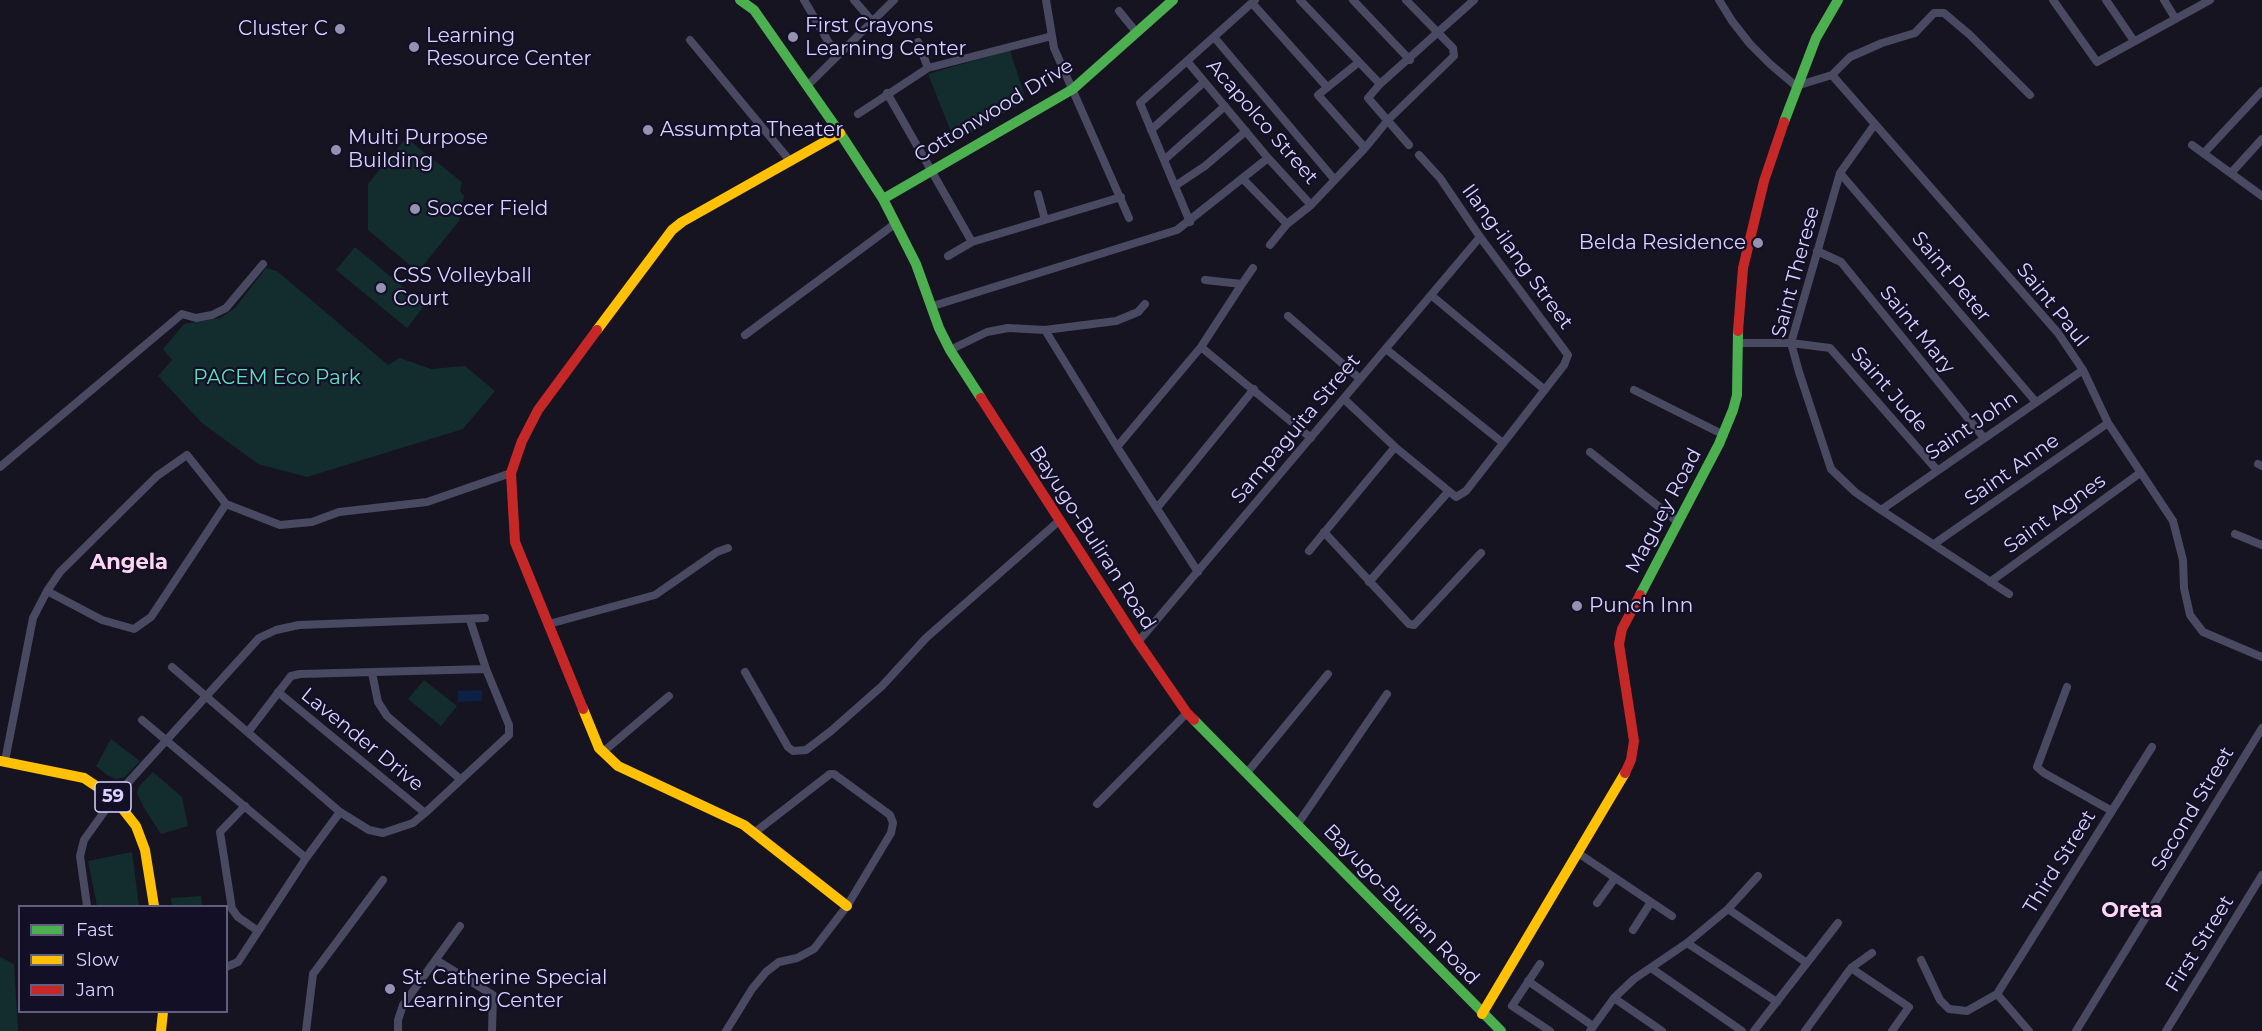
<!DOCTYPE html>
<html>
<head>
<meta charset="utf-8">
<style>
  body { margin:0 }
  #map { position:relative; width:2262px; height:1031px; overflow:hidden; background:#161421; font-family:Montserrat,sans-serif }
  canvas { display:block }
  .legend { position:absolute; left:18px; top:905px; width:210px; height:108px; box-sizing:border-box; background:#130f26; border:2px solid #625e7d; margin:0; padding:8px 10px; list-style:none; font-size:18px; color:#d9d4ff }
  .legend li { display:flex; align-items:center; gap:12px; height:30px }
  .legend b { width:30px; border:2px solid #625e7d }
</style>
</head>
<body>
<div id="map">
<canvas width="2262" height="1031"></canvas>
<ul class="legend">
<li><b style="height:8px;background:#4caf50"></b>Fast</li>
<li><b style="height:8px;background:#ffc107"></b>Slow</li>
<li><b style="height:8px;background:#c62828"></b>Jam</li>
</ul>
</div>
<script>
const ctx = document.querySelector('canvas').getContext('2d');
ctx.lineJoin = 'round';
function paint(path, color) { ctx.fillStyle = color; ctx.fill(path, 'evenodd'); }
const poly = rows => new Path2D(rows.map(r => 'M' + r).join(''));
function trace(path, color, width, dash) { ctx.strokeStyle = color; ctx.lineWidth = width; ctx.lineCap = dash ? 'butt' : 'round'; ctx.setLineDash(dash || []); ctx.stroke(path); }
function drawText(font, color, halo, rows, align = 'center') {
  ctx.font = font + ' Montserrat,sans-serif'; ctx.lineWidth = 4.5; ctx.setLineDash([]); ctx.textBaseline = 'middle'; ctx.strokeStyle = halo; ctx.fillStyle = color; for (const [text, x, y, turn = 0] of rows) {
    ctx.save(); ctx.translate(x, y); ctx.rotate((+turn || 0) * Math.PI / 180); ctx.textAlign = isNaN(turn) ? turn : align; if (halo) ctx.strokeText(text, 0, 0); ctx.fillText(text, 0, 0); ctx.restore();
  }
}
paint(poly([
  [1010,50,1026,100,955,142,928,74],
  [406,138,462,182,460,191,464,196,459,221,418,272,368,230,368,184],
  [355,247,425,305,407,328,336,270],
  [266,268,277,271,388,365,400,358,431,369,465,366,495,391,463,429,307,477,258,464,202,423,158,376,172,360,163,349,184,324,220,318,235,308],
  [424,680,457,706,441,726,408,699],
  [111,739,140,761,125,777,116,779,107,775,96,766],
  [153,772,182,797,188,826,161,834,144,808,137,793,139,786],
  [132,852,139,906,97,906,88,861],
  [201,896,202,906,172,906,171,898],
  [0,957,14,964,18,1031,0,1031]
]), '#132c2d');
paint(poly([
  [482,690,482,701,458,702,458,691]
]), '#0d2144');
trace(poly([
  [804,0,836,55],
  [854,0,872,21],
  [1046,0,1054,48,1129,218],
  [1300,0,1380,84],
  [1353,0,1410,60],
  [1719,0,1732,21,1750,44,1770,64,1796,86,1832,75,2058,333,2083,370,2108,423,2173,521,2183,560,2184,588,2190,615,2203,632,2262,657],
  [2053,0,2097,62,2210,0],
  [2106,0,2134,41],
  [2164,0,2175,18],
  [1252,3,1327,87],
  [1119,11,1137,33],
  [1214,37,1334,179],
  [690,40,791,162],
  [918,42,928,68],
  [1187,61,1268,158,1311,205],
  [1359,62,1318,95,1365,148],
  [1832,75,1850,57,1882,43,1915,33,1934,13,1944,13,1970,35,2030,95],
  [807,86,894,0],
  [887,93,972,242],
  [858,114,928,68,1052,36],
  [1875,124,1840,173,1791,343,1799,372,1831,469,1855,492,1881,510,2009,594],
  [1151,130,1204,82],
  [1409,145,1368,98,1380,84,1474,0],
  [2192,145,2262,196],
  [2204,153,2262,91],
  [1164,160,1225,106],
  [2232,172,2262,139],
  [1840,173,2036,402],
  [1243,179,1287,224],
  [1175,186,1205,166,1246,131],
  [1038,194,1045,220],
  [1190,222,1140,103,1255,0],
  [1270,245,1287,224,1311,205,1365,148,1388,120,1454,56,1453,48,1406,0],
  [1817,251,1841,262,1984,438],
  [948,256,972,242,1121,197],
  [1242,284,1253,268],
  [1431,295,1545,390],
  [933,306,1177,230,1268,158],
  [1288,316,1360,379],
  [1045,330,1117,447,1198,572],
  [745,335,896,223],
  [1737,343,1791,343,1830,348,1937,470],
  [1201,347,1311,438],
  [1386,349,1503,443],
  [950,350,987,332,1008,328,1045,330,1116,321,1138,312,1145,304],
  [1634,390,1724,435],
  [1344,399,1395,447,1456,497,1466,491,1564,365,1568,355,1480,237,1440,178,1419,155],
  [1117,447,1201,347,1242,284,1205,280],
  [1590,452,1678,522],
  [2258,464,2262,466],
  [0,467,182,314,196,318,212,315,226,308,263,264],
  [1157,508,1254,389],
  [1881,510,2083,370],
  [1324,532,1409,624,1414,625,1481,553],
  [2235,534,2262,545],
  [1934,544,2108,423],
  [1309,551,1395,447],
  [1369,582,1448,492],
  [1990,582,2140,473],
  [47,591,102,620,134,629,151,617,226,504],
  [549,624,655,595,717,552,728,548],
  [1138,642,1480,237],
  [172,667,340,812,369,830,383,833,413,823,425,813,509,735,509,725,486,669,470,620],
  [745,672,788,747,793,751,806,750,831,731,882,686,926,638,1060,520],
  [372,673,378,702,387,716,460,779],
  [2067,687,2037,767,2044,773,2112,811],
  [278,692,425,813],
  [142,720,306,858],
  [248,732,291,676,300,674,486,669],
  [603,752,669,696],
  [5,761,33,618,47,591,60,572,157,476,187,455,226,504,280,525,312,522,339,512,427,502,511,473],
  [1246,774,1328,674],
  [1097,804,1187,713],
  [245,806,220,832,232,909,238,917,258,931],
  [1297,825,1387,694],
  [1578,853,1672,916],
  [1597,903,1615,878],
  [87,906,80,856,84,840,114,798,259,638,276,630,299,625,485,618],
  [1728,909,1807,963],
  [1633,930,1651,902],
  [1687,943,1777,1002],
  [436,960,493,995,492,1031],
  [1921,960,1940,1000,1949,1009,1967,1011,1997,994,2152,747],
  [1540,964,1512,1006,1550,1031],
  [226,967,238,962,306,858,340,812],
  [1651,968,1742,1031],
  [1851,968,1909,1007,1892,1031],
  [1528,981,1593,1026],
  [1997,994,2029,1031],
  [1614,998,1662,1031],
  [306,1031,313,974,383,880],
  [398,1031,398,1020,403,1005,460,926],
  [726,1031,752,989,766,972,779,962,797,958,814,949,847,906,891,833,893,823,890,815,834,774,830,774,754,833],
  [1590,1031,1614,998,1634,979,1687,943,1728,909,1758,876],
  [1754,1031,1838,923],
  [1805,1031,1851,968,1872,953],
  [2076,1031,2262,728],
  [2166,1031,2262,875]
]), '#4a4962', 8);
trace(poly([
  [740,0,754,10,840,133,883,199,916,264,939,328,950,350,981,398],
  [1784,122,1816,38,1838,0],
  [883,199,1073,89,1173,0],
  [1640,595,1719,444,1733,410,1737,395,1738,331],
  [1194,720,1501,1031]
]), '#4caf50', 10);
trace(poly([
  [597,330,672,230,682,222,840,133],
  [583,709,599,748,618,766,744,825,847,906],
  [0,761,84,778,114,798,136,826,145,850,154,906],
  [1482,1014,1625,773],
  [161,1031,163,1012]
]), '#ffc107', 10);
trace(poly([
  [1738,331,1743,268,1764,181,1784,122],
  [981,398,1138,642,1187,713,1194,720],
  [583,709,515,542,511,473,522,441,538,410,597,330],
  [1625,773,1631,760,1634,741,1619,644,1622,629,1640,595]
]), '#c62828', 10);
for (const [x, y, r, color] of [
  [340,29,6,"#9591b1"],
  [793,37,6,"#9591b1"],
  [414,47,6,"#9591b1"],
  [648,130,6,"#9591b1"],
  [336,150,6,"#9591b1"],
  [415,209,6,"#9591b1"],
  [1758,243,6,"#9591b1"],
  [381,288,6,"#9591b1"],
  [1577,606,6,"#9591b1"],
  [390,989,6,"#9591b1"]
]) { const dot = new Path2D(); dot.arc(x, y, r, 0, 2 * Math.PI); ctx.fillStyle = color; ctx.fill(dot); trace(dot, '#130f26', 2); }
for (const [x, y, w] of [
  [113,797,36]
]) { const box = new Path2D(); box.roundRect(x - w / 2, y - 15, w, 30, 4.5); ctx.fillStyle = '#130f26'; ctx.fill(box); trace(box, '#d9d4ff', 1.5); }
drawText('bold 18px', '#d9d4ff', null, [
  ["59",113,797]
]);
drawText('20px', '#d9d4ff', '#130f26', [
  ["First Crayons",805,26],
  ["Learning Center",805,49],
  ["Cluster C",328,29,"right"],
  ["Learning",426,36],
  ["Resource Center",426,59],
  ["Assumpta Theater",660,130],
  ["Multi Purpose",348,138],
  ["Building",348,161],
  ["Soccer Field",427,209],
  ["Belda Residence",1746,243,"right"],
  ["CSS Volleyball",393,276],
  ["Court",393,299],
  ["Punch Inn",1589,606],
  ["St. Catherine Special",402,978],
  ["Learning Center",402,1001]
], 'left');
drawText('20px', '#d9d4ff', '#130f26', [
  ["Cottonwood Drive",994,111,-31],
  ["Acapolco Street",1262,122,49],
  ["Ilang-ilang Street",1517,257,54],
  ["Saint Therese",1796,272,-75],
  ["Saint Peter",1951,277,50],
  ["Saint Paul",2052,305,51],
  ["Saint Mary",1917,330,51],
  ["Saint Jude",1889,390,49],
  ["Saint John",1972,426,-34],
  ["Sampaguita Street",1296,429,-50],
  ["Saint Anne",2012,470,-35],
  ["Maguey Road",1664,511,-62],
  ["Saint Agnes",2055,514,-36],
  ["Bayugo-Buliran Road",1092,538,57],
  ["Lavender Drive",362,740,39],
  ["Second Street",2193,809,-59],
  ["Third Street",2060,862,-58],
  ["Bayugo-Buliran Road",1401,905,46],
  ["First Street",2200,944,-58]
]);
drawText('20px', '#5fe0c0', '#130f26', [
  ["PACEM Eco Park",277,378]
]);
drawText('bold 21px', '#ffd6f0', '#130f26', [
  ["Angela",129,563],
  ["Oreta",2132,911]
]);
</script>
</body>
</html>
